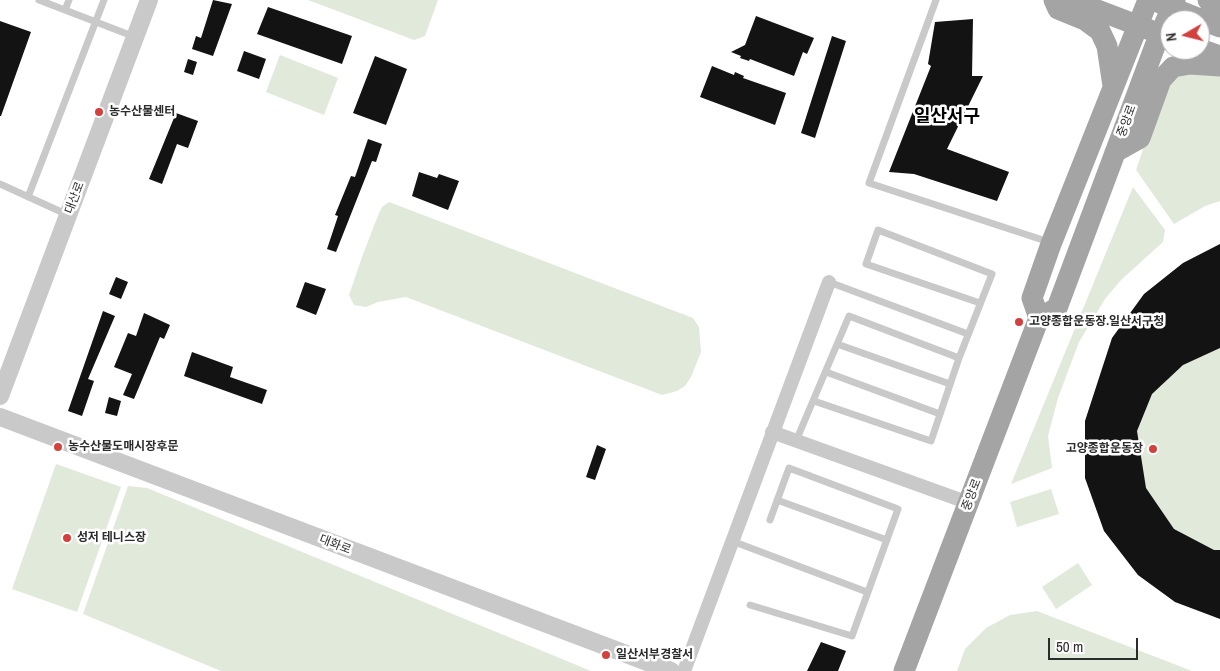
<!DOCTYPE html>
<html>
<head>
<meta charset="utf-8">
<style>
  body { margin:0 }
  #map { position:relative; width:1220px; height:671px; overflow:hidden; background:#fff; font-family:"Archivo Narrow",sans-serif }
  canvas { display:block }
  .north { position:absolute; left:1160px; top:10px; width:50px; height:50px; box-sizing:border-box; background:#fff; border:1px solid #ababab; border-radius:50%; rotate:262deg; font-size:14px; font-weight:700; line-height:20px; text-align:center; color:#2c2c2c }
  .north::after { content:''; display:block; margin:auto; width:18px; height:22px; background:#d3413e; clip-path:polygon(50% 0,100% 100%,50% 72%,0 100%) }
  .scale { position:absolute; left:1048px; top:638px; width:90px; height:22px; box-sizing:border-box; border:2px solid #2c2c2c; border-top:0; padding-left:6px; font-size:15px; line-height:18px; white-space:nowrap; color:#2c2c2c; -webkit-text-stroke:4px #fff; paint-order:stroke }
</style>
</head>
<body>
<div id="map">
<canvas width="1220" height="671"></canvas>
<div class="north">N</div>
<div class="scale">50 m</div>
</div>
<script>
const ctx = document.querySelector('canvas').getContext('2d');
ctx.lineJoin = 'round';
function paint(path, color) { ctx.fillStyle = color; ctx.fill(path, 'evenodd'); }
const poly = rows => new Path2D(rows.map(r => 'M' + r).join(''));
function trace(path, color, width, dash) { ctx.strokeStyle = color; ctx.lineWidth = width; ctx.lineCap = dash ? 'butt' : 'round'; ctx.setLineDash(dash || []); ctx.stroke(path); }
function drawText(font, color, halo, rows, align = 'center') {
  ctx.font = font + ' "Archivo Narrow","Noto Sans KR",sans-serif'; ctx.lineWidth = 5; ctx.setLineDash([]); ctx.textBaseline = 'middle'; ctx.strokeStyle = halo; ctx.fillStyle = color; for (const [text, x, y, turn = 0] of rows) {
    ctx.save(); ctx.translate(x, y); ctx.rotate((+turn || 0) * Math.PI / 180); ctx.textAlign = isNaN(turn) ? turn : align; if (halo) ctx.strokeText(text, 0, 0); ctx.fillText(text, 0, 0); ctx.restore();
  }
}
paint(poly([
  [308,0,438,0,425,36,414,40],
  [280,55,338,78,324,115,266,92],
  [1198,67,1220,76,1220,201,1205,206,1174,224,1136,170,1167,79],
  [1133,187,1165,230,1163,242,1121,280,1105,299,1079,342,1058,398,1048,436,1052,468,1011,484],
  [389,202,693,318,699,327,701,352,691,377,685,386,677,391,662,395,406,297,378,302,366,307,354,305,349,295,362,257,377,218,382,207],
  [1220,244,1220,618,1175,602,1138,575,1104,531,1085,478,1085,421,1112,338,1144,294,1183,263],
  [56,464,121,487,77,612,12,589],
  [128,486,147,488,591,671,221,671,83,614],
  [1051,489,1059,514,1017,527,1010,502],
  [1078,563,1092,585,1056,609,1042,587],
  [1037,611,1192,671,957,671,965,649,986,628,1010,615]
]), '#e1e9db');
paint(poly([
  [213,0,232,4,213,56,192,49,196,36,201,38],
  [268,7,352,36,342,64,257,34],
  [756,16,814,38,807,54,803,52,794,76,750,59,749,61,740,58,741,56,731,52,745,45],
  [973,19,972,76,983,76,947,149,1009,172,997,201,914,174,889,172,931,66,928,64,935,22],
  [0,21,31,32,1,116,0,116],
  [832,36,846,41,815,138,801,133],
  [244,51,266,59,259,79,237,71],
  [375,56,407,69,386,125,353,113],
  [188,59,197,62,193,75,184,72],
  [712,66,734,75,735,72,744,76,743,78,786,93,775,125,700,97],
  [176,113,198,121,188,148,177,144,162,184,149,179],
  [368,139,382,144,376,162,372,161,336,252,327,249,338,216,335,215,351,176,355,177],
  [419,172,437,178,439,174,459,181,448,210,412,196],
  [1220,244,1220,348,1183,365,1152,394,1137,431,1146,488,1174,529,1214,550,1220,550,1220,619,1175,602,1138,575,1104,531,1085,478,1085,421,1112,338,1144,294,1183,263],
  [116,277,128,282,121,299,109,294],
  [305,282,326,289,316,315,296,307],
  [103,311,115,316,88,379,94,381,82,416,68,411],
  [144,313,170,325,164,339,160,337,134,399,123,395,132,374,114,367,128,333,136,336],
  [192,352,233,367,230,377,267,390,262,404,184,376],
  [109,397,121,401,117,416,105,413],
  [597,445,606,449,595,480,586,477],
  [821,642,846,651,838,671,807,671]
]), '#131313');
trace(poly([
  [39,0,135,37],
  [936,0,869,183,1049,242],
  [65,10,69,0],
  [0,184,68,215],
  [28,197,104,0],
  [829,282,968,334],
  [837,344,950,384],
  [826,372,940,414],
  [814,401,931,441,959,358,992,274,878,230,866,264,980,303],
  [796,441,849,316,959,358],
  [777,500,887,540],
  [732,541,867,592],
  [750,605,852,636,898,509,789,468,770,520]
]), '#c9c9c9', 7);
trace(poly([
  [772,432,969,503],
  [684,671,829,282]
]), '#c9c9c9', 14);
trace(poly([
  [0,396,149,0],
  [0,417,671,671]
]), '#c9c9c9', 18);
trace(poly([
  [1054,0,1058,9,1085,20,1100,31,1107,46,1113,86],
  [1071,0,1150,30],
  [1208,0,1220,14],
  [1160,3,1220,27],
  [1200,49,1220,56],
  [1115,152,1140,138,1161,80,1173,67,1190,64,1220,66],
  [1039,318,1057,308,1155,46,1175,0],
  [904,671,1039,318,1032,298,1051,244,1148,0]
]), '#a4a4a4', 21);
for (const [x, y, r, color] of [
  [99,112,5,"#d3413e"],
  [1019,322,5,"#d3413e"],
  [58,447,5,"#d3413e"],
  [1153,449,5,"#d3413e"],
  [67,538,5,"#d3413e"],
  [606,655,5,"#d3413e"]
]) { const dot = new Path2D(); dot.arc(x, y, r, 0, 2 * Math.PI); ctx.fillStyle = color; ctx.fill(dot); trace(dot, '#fff', 2); }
drawText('bold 12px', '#2c2c2c', '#fff', [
  ["농수산물센터",109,112],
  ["고양종합운동장.일산서구청",1029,322],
  ["농수산물도매시장후문",68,447],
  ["고양종합운동장",1143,449,"right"],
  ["성저 테니스장",77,538],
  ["일산서부경찰서",616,655]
], 'left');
drawText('12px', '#2c2c2c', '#fff', [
  ["중앙로",1127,121,-70],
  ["대산로",75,198,-69],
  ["중앙로",972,495,-69],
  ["대화로",335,545,21]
]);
drawText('bold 18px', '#000', '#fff', [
  ["일산서구",947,117]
]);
</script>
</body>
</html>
